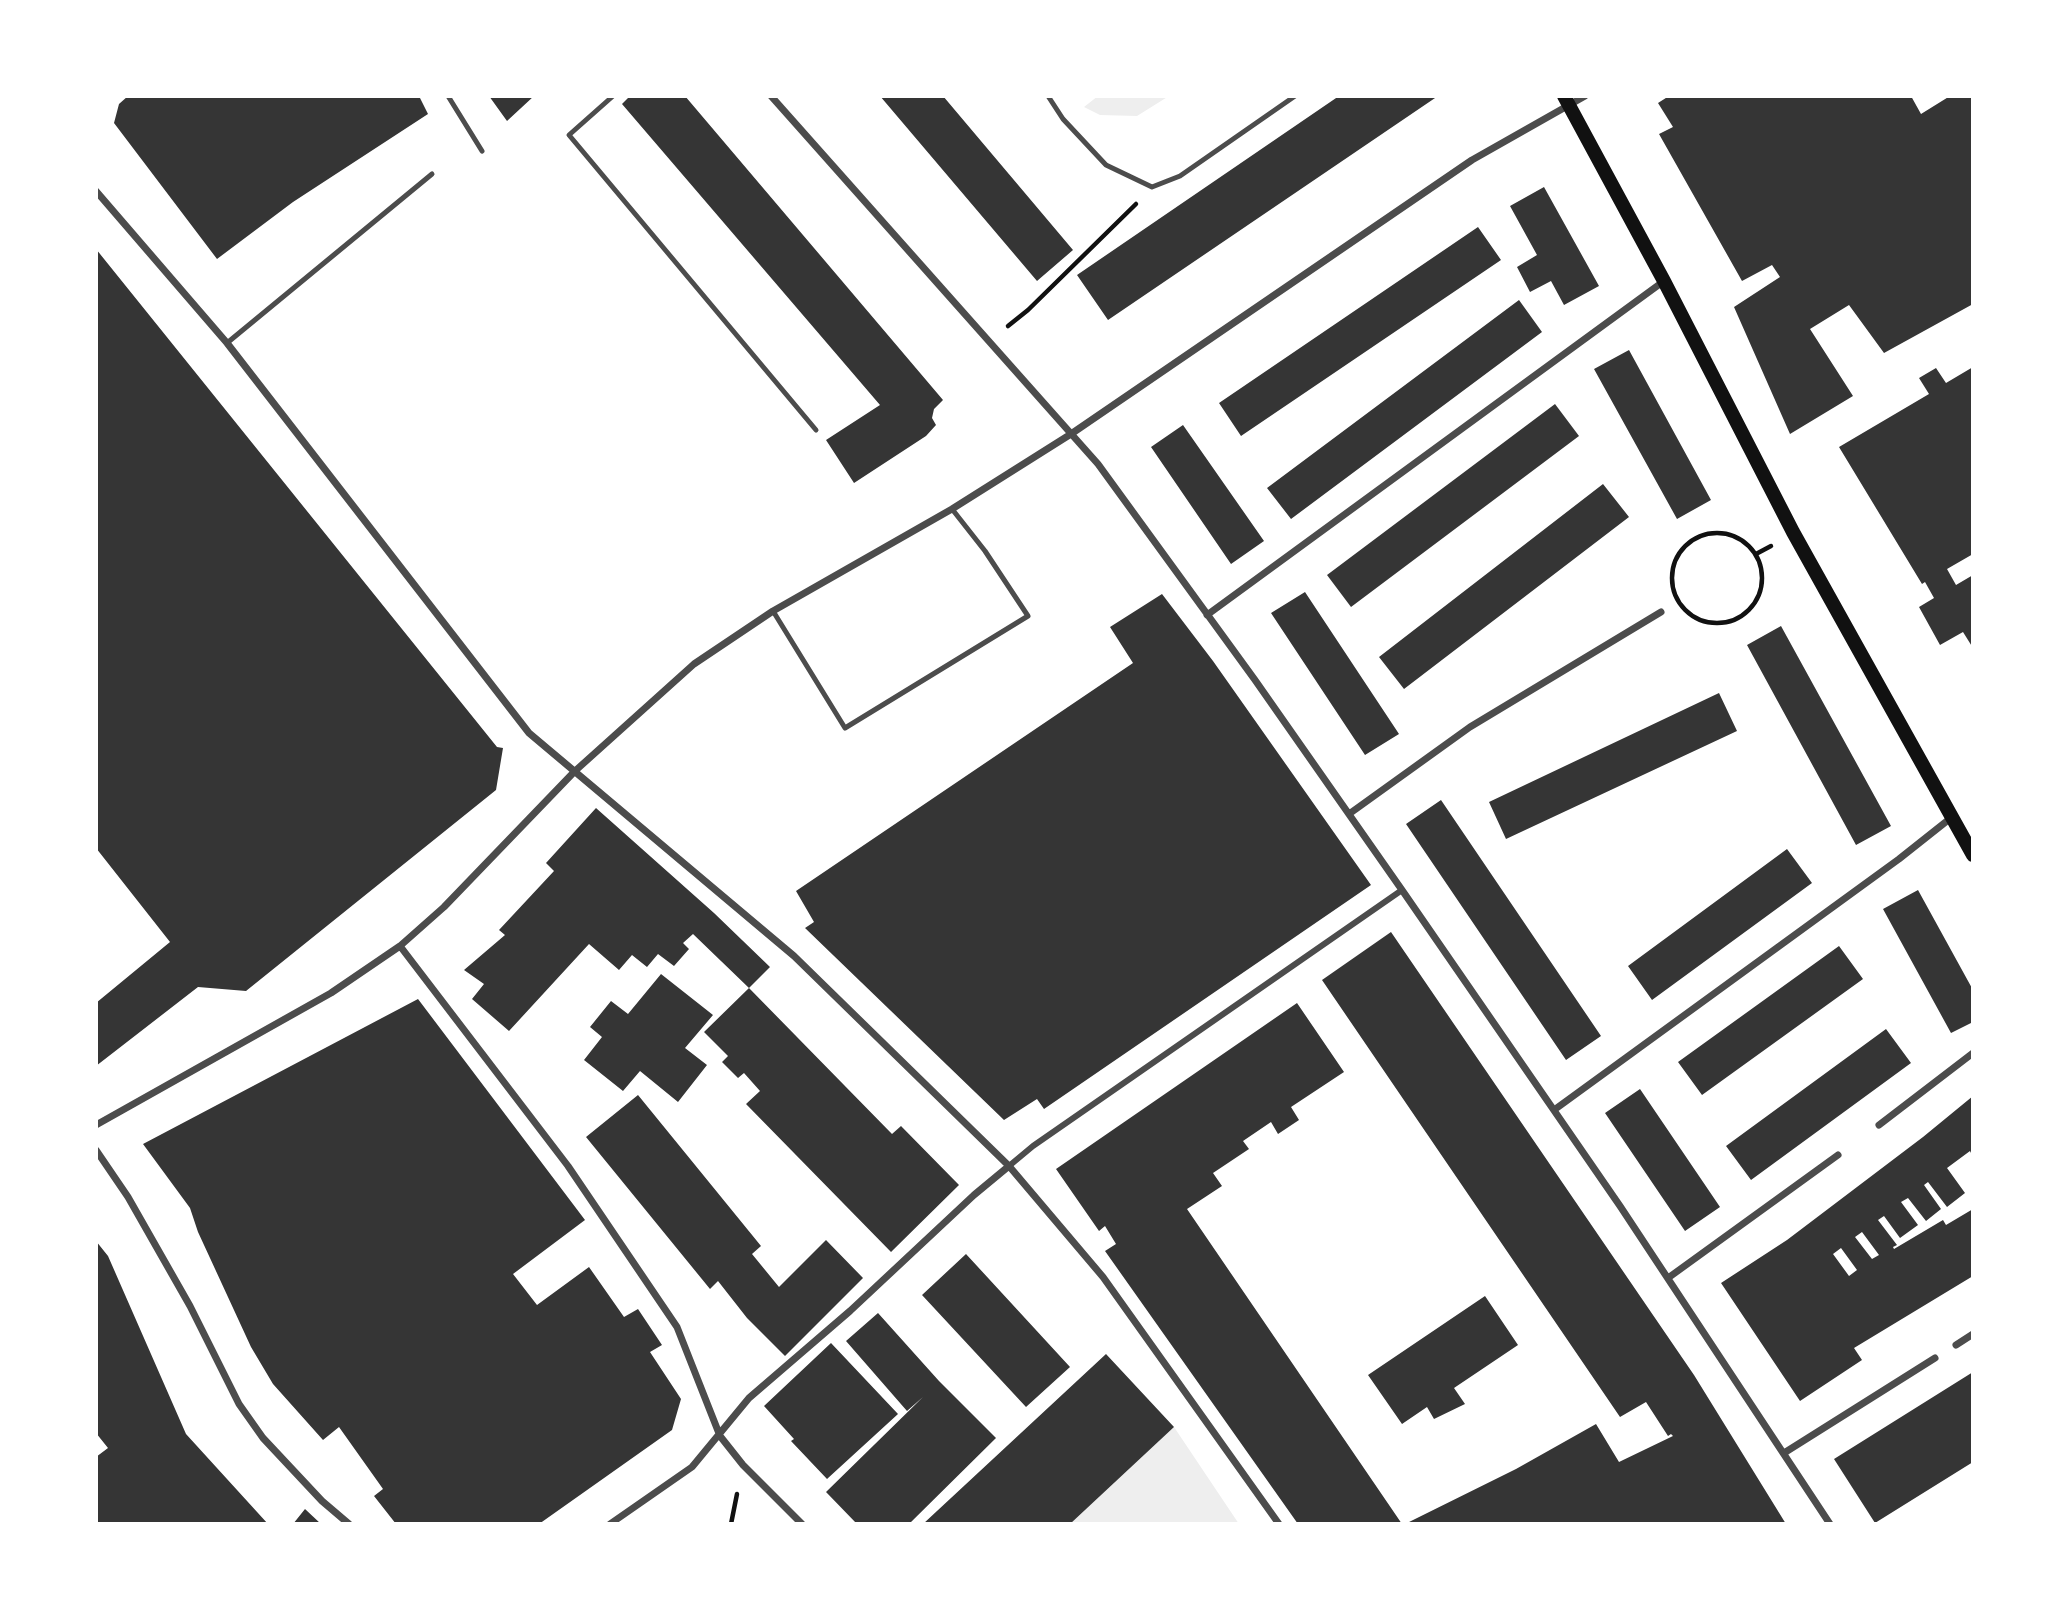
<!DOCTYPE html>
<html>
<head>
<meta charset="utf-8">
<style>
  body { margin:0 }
  #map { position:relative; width:2069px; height:1620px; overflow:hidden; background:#fff; font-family:Cabin,sans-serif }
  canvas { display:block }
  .frame { position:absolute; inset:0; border:98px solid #fff; pointer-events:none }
</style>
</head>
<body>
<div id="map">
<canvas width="2069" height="1620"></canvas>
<div class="frame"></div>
</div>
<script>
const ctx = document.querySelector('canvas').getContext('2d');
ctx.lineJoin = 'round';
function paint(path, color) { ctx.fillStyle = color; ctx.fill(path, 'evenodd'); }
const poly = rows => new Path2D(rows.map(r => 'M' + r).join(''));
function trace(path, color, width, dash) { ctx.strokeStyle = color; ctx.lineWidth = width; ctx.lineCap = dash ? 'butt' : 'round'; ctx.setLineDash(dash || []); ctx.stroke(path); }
paint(poly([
  [1098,96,1169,96,1137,116,1100,115,1084,107],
  [1174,1427,1239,1524,1070,1524]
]), '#eee');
paint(poly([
  [128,96,419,96,428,114,293,202,217,259,114,123,119,104],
  [489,96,534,96,507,121],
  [630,96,685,96,943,400,934,409,932,418,936,425,926,436,854,483,826,440,880,405,622,104],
  [880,96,943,96,1073,250,1037,281],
  [1339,96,1438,96,1108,320,1077,275],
  [1669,96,1911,96,1921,114,1950,96,1973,96,1973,304,1884,353,1849,305,1810,329,1853,396,1790,434,1734,307,1780,277,1772,265,1742,281,1659,134,1673,127,1658,103],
  [1544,187,1599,286,1564,305,1551,281,1530,292,1517,267,1537,255,1510,206],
  [1478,227,1501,260,1241,436,1219,403],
  [96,249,497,747,503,748,496,790,246,991,198,987,96,1066,96,1003,170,942,96,848],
  [1519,300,1542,332,1291,519,1267,488],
  [1629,350,1711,500,1677,519,1594,369],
  [1973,367,1973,554,1947,569,1956,585,1973,575,1973,648,1963,632,1940,645,1919,607,1934,598,1925,582,1922,584,1839,447,1929,394,1919,378,1936,368,1946,383],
  [1555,404,1579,436,1351,607,1327,575],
  [1183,425,1264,541,1231,564,1151,447],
  [1603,484,1629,517,1404,689,1379,657],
  [1305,592,1399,734,1365,755,1271,613],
  [1162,594,1213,661,1371,885,1044,1109,1037,1099,1004,1120,805,928,814,922,796,891,1133,663,1110,627],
  [1781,626,1891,826,1856,845,1747,645],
  [1719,693,1737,731,1506,839,1489,802],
  [1441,800,1601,1036,1566,1060,1406,824],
  [596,808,714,913,770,967,749,988,693,934,683,943,689,949,674,966,658,954,647,967,632,955,619,970,589,944,509,1031,472,999,484,984,464,970,505,935,499,930,554,871,546,863],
  [1787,849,1812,883,1652,1000,1628,966],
  [1918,890,1973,990,1973,1022,1951,1033,1883,909],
  [1391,932,1694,1375,1786,1524,1405,1524,1516,1469,1596,1424,1619,1462,1673,1436,1671,1434,1668,1436,1646,1402,1620,1417,1322,980],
  [1839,946,1863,979,1702,1095,1678,1062],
  [661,974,713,1015,685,1048,707,1065,678,1102,640,1071,623,1091,584,1060,602,1037,590,1027,611,1001,628,1014],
  [749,988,892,1134,901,1126,959,1185,891,1252,746,1104,760,1091,744,1073,738,1078,722,1062,728,1056,704,1032],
  [418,999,585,1220,513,1274,537,1305,589,1267,624,1317,638,1309,662,1345,650,1352,681,1399,672,1430,539,1524,396,1524,374,1496,383,1489,339,1427,323,1440,273,1384,251,1347,198,1232,190,1208,143,1144],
  [1297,1003,1344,1072,1291,1107,1299,1120,1278,1134,1271,1122,1243,1141,1249,1149,1213,1173,1222,1186,1187,1209,1402,1524,1298,1524,1105,1251,1116,1244,1105,1226,1099,1231,1056,1169],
  [1886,1029,1911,1063,1751,1180,1726,1146],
  [1640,1089,1720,1207,1685,1231,1605,1113],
  [638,1095,761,1246,752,1254,779,1287,826,1240,863,1278,785,1356,747,1318,718,1281,710,1289,586,1137],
  [1973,1096,1973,1157,1970,1151,1947,1168,1965,1193,1947,1207,1928,1182,1924,1185,1941,1209,1926,1221,1908,1198,1901,1202,1918,1225,1900,1238,1884,1216,1878,1220,1897,1245,1893,1247,1894,1249,1943,1220,1946,1225,1973,1209,1973,1276,1854,1348,1862,1360,1800,1401,1721,1283,1787,1240,1923,1137],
  [1862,1232,1879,1255,1872,1259,1855,1237],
  [1841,1248,1857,1270,1849,1276,1833,1254],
  [96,1241,108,1256,186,1434,268,1524,96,1524,96,1457,108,1448,96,1433],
  [966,1254,1070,1367,1026,1407,922,1295],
  [1485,1296,1518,1345,1454,1388,1465,1404,1434,1419,1427,1407,1402,1424,1368,1375],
  [878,1313,939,1381,996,1438,909,1524,857,1524,826,1492,923,1397,907,1411,846,1341],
  [831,1343,898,1414,827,1479,791,1441,794,1439,764,1406],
  [1106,1354,1174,1427,1070,1524,923,1524],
  [1973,1372,1973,1462,1875,1523,1834,1459],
  [305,1509,321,1524,293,1524]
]), '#353535');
trace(poly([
  [1008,326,1028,310,1136,204],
  '1672 578a45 45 0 1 1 90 0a45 45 0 1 1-90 0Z',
  [1756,554,1771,546],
  [731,1524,737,1494]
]), '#111', 4.5);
trace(poly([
  [448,96,482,151],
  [613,96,569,135,816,430],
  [1048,96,1063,119,1106,165,1152,187,1180,176,1295,96],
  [227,343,432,174],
  [773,611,845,728,1028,616,985,551,952,509]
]), '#4c4c4c', 5);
trace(poly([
  [1009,1166,1033,1146,1402,890]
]), '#4c4c4c', 6);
trace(poly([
  [771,96,1098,464,1255,680,1402,890,1620,1206,1830,1524],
  [96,191,227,343,529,733,794,956,1009,1166,1103,1277,1279,1524],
  [1207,615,1664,281],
  [1349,814,1470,727,1661,612],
  [400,946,568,1166,677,1327,720,1436,743,1465,802,1524],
  [1554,1110,1899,859,1952,817],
  [96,1125,331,993,400,946,444,907,575,771,694,664,773,611,952,509,1071,434,1472,160,1585,96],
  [1879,1125,1973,1053],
  [96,1150,128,1197,190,1306,239,1404,263,1438,322,1501,349,1524],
  [1668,1278,1838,1155],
  [1956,1345,1973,1334],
  [1784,1453,1935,1358],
  [610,1524,692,1467,749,1398,850,1311,974,1195,1009,1166]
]), '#4c4c4c', 7);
trace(poly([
  [1564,96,1664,281,1793,532,1973,855]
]), '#111', 14);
</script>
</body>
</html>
